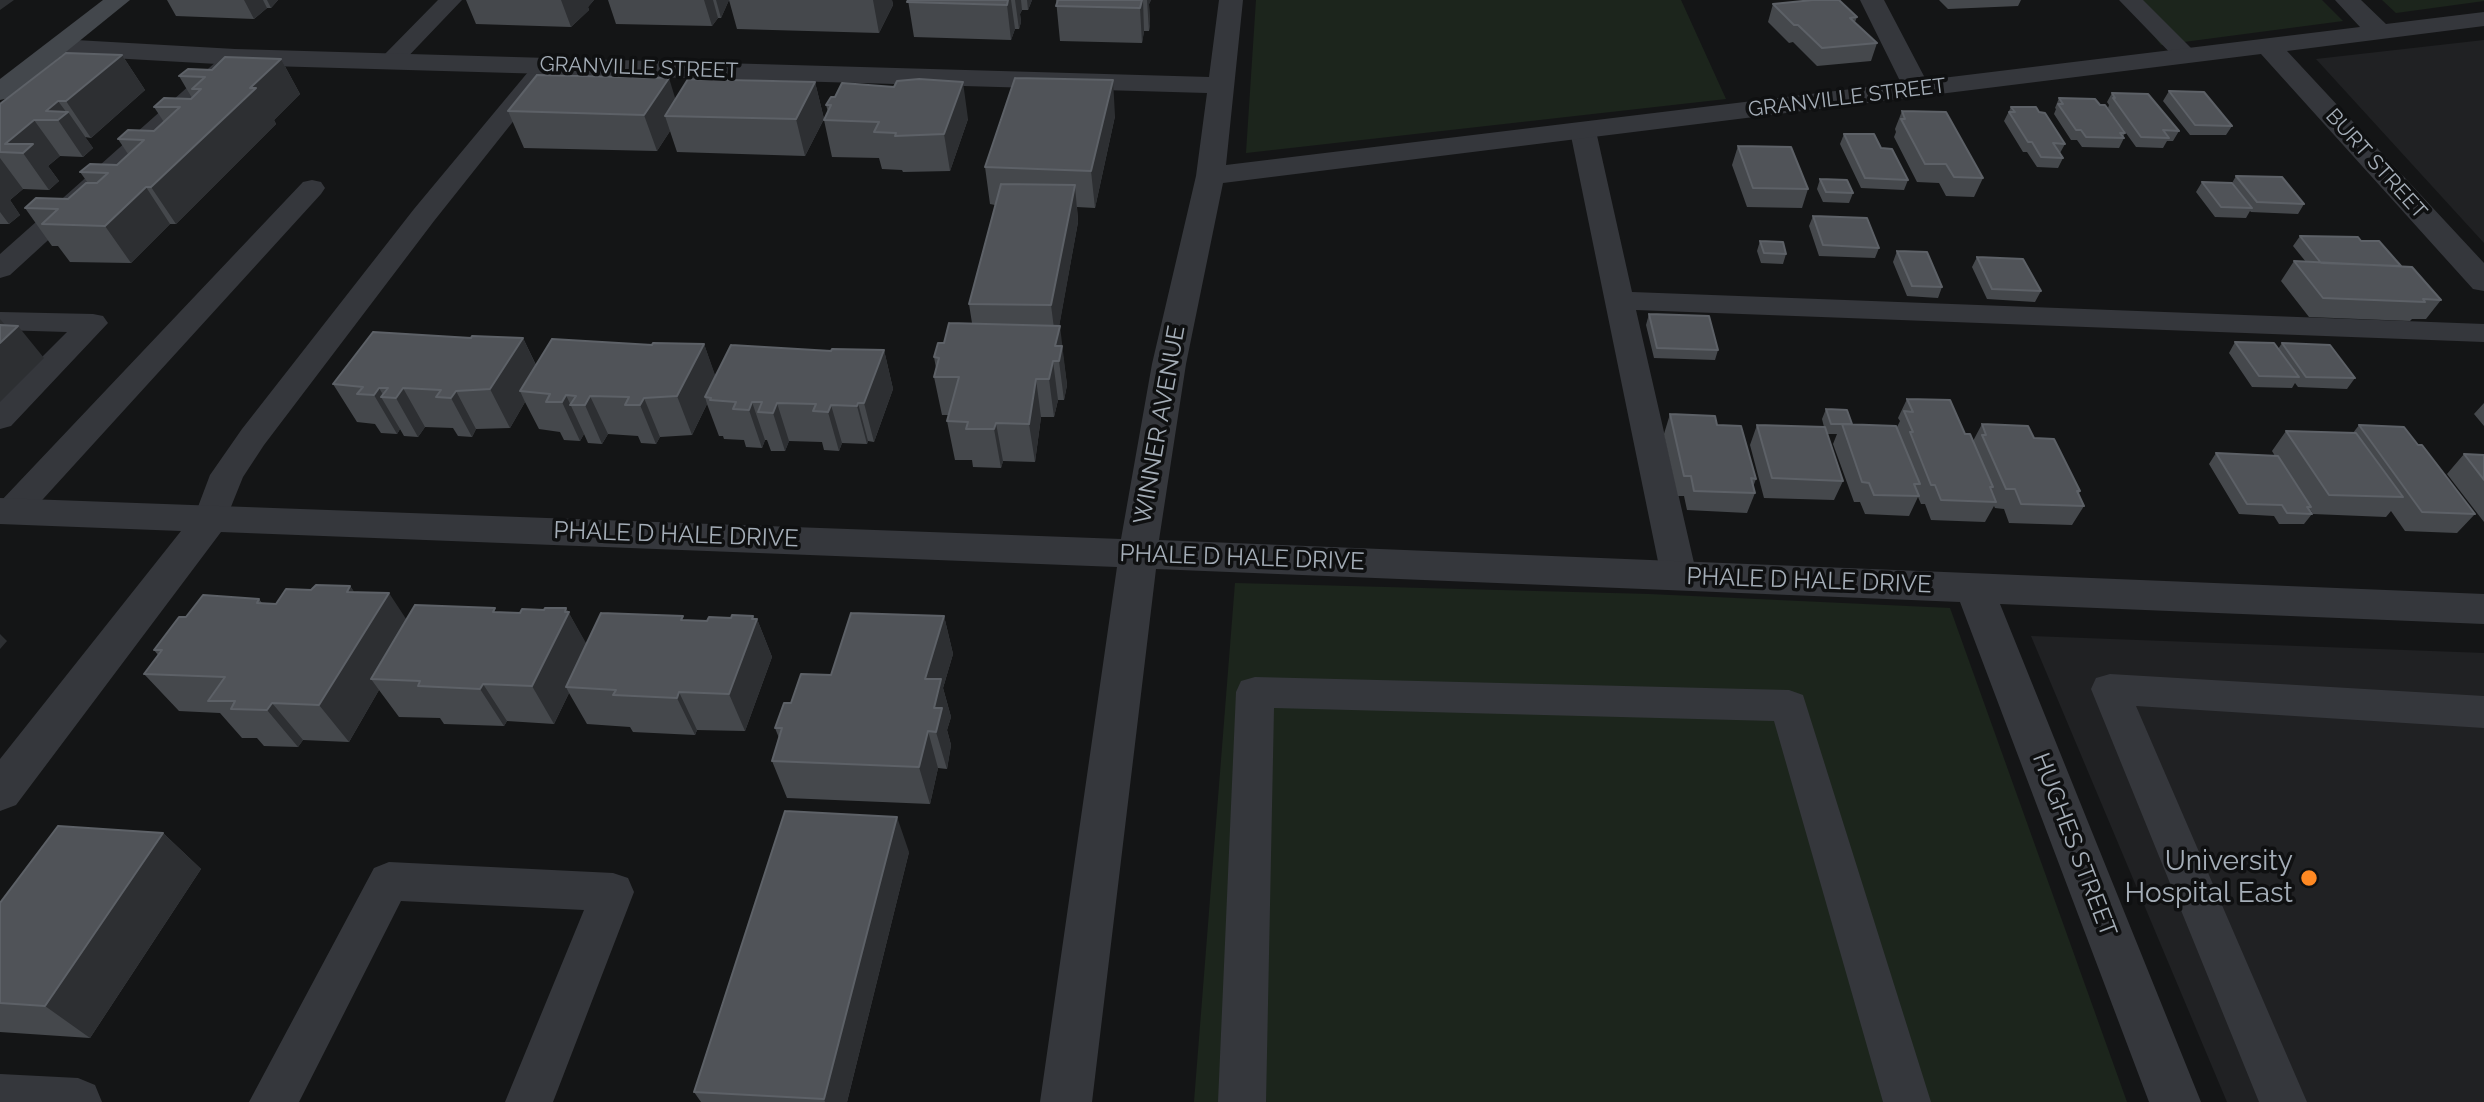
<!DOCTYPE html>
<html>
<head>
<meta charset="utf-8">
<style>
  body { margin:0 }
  canvas { display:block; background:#141516 }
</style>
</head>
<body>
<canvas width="2484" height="1102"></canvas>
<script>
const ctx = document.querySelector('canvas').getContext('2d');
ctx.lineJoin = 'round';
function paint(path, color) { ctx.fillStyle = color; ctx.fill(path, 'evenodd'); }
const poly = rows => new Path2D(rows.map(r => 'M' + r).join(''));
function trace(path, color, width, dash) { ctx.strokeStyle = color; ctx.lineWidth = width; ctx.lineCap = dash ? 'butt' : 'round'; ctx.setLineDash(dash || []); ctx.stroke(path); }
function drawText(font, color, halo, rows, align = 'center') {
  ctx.font = font + ' Raleway,sans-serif'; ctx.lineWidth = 7; ctx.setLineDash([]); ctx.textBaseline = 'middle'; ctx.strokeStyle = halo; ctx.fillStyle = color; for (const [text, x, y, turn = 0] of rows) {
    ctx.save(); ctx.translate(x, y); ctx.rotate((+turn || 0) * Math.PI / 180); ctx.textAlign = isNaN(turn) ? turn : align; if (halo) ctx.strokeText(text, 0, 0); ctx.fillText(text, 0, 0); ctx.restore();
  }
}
paint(poly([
  [2484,40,2484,243,2316,59],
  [2031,636,2484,653,2484,1102,2227,1102]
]), '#202123');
paint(poly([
  [1256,0,1681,0,1726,99,1246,153],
  [2126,0,2322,0,2343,21,2161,45],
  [2382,0,2484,0,2484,1,2396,13],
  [1235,583,1649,594,1950,608,2127,1102,1194,1102]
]), '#1c251c');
paint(poly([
  [438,0,462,0,399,66,383,66,379,61,383,56,438,0],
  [2119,0,2143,0,2194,51,2198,56,2194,61,2178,61,2119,0],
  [226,58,234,60,238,65,234,70,10,275,0,278,0,254,218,60,226,58],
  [546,58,554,60,558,65,434,221,264,445,243,477,222,529,210,532,198,529,193,520,210,475,242,429,414,209,538,60,546,58],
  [1583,123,1592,126,1596,131,1632,292,2484,324,2484,342,1636,310,1697,576,1692,585,1679,589,1666,585,1661,576,1570,131,1574,126,1583,123],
  [312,180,321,182,325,188,321,194,23,521,11,524,0,521,0,502,303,182,312,180],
  [0,312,93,314,103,316,108,323,11,426,0,429,0,399,67,332,0,330,0,312],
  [2110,674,2484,696,2484,728,2136,706,2307,1102,2259,1102,2091,689,2096,678,2110,674],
  [1255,677,1789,690,1803,695,1931,1102,1883,1102,1774,721,1274,708,1266,1102,1218,1102,1236,692,1241,681,1255,677],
  [389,862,613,873,628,878,634,892,553,1102,505,1102,584,910,401,901,299,1102,249,1102,374,868,389,862],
  [0,1074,78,1078,95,1085,102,1102,0,1102,0,1074]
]), '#35373c');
paint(poly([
  [1219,0,1243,0,1226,165,1901,83,1860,0,1884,0,1926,80,2360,27,2335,0,2361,0,2386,24,2484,12,2484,26,2287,51,2484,263,2484,291,2473,289,2261,54,1223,183,1186,364,1159,540,2484,594,2484,624,2000,604,2201,1102,2149,1102,1960,602,1156,569,1092,1102,1040,1102,1117,567,221,532,16,805,0,811,0,759,181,531,0,524,0,498,1121,539,1152,364,1196,176,1207,93,235,65,58,55,49,52,45,47,49,42,58,39,235,49,1209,77,1219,0]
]), '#35373c');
paint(poly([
  [103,0,130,0,9,98,0,100,0,79,103,0]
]), '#43474c');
paint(poly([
  [167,0,278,0,271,8,267,8,254,19,176,16],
  [466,0,594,0,588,7,589,10,571,27,476,24],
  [608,0,729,0,721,18,718,18,712,26,616,24],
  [729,0,892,0,893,5,879,33,737,29],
  [908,0,1032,0,1028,10,1022,10,1020,14,1021,22,1019,29,1015,29,1011,40,914,37],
  [1056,0,1151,0,1149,4,1150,24,1149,31,1144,31,1142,43,1060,41],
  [1939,0,2021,0,2018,6,1948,9],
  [1773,4,1857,17,1855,22,1877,43,1871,61,1817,66,1793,42,1789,43,1768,22],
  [122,55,145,90,91,138,85,137,93,148,83,157,60,156,48,166,59,181,49,190,23,189,10,200,20,215,9,224,0,224,0,104],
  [281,59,300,94,274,120,276,124,176,224,170,224,131,263,70,262,58,246,52,246,25,208,68,199,88,183,80,172,117,165,128,154,118,139,154,131,164,122,154,107,192,98,179,76],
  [815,82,824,119,805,156,677,152,670,131,657,151,524,148,508,111,676,99],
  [2169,91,2232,126,2226,135,2190,135,2163,101],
  [2112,93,2179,131,2173,141,2167,141,2163,148,2136,147,2108,108,2109,105,2107,102],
  [2059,98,2100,105,2125,133,2123,137,2124,138,2119,148,2082,147,2077,140,2071,140,2054,114,2056,109,2055,108],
  [826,105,968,119,950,171,903,172,902,170,882,169,879,158,832,157,824,120,828,112],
  [2011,107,2039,112,2065,144,2060,153,2063,158,2058,168,2037,167,2027,152,2023,152,2004,121],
  [1902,111,1983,178,1974,197,1946,196,1939,183,1917,182,1894,137,1896,132,1895,129],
  [1115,116,1095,208,1077,207,1078,222,1059,326,1067,385,1064,400,1058,400,1054,417,1041,417,1035,462,1003,461,1001,468,973,467,972,460,955,460,947,421,949,415,942,415,934,377,936,368,934,357,944,343,972,323,969,304,995,205,990,204,985,167],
  [1844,134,1881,148,1908,180,1904,190,1861,188,1840,144],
  [1738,146,1808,189,1802,208,1747,207,1732,165],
  [2236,176,2304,204,2298,214,2251,212,2250,211,2246,218,2215,217,2196,192,2202,182,2232,183],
  [1820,179,1853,193,1849,203,1823,202,1817,189],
  [1813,216,1879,248,1875,258,1819,256,1809,226],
  [2300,236,2361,241,2401,266,2441,300,2426,319,2412,319,2410,321,2309,317,2281,281,2294,261,2306,262,2293,246],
  [1760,241,1786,254,1783,264,1761,263,1757,251],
  [1897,251,1942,287,1938,298,1907,296,1893,262],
  [1977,257,2041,291,2035,302,1987,299,1972,267],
  [1649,314,1718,350,1715,360,1654,358,1646,325],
  [471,338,523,338,536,365,652,345,704,344,715,376,831,351,884,350,893,389,874,442,868,441,867,444,842,443,839,451,824,450,822,442,789,441,785,451,771,451,767,440,765,440,762,448,746,447,744,440,724,439,723,436,719,436,707,404,692,435,660,437,656,444,641,443,638,436,608,434,602,444,588,443,584,434,580,441,564,440,560,432,539,429,525,402,510,428,476,429,472,437,458,436,453,428,425,427,418,437,404,436,400,429,397,434,381,433,375,424,357,422,333,384],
  [2235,342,2278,349,2282,343,2355,378,2347,389,2298,387,2295,383,2292,388,2252,387,2229,353],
  [1907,399,1965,434,1973,441,1982,424,2034,438,2080,491,2079,494,2084,506,2072,525,2009,523,2004,509,1995,508,1994,506,1985,522,1931,520,1925,504,1921,504,1918,497,1909,516,1865,514,1860,502,1854,502,1833,444,1837,434,1827,434,1843,481,1834,500,1764,498,1750,445,1757,425,1824,427,1822,419,1826,409,1852,425,1897,427,1900,421,1898,418],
  [2484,403,2484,426,2474,414],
  [1670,414,1756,479,1753,487,1755,493,1747,513,1687,510,1684,496,1678,496,1664,434],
  [2359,425,2418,445,2475,514,2457,533,2405,531,2391,511,2386,517,2313,514,2310,509,2312,514,2304,524,2279,524,2274,516,2239,514,2209,464,2216,453,2275,456,2272,451,2286,431,2353,433],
  [2464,454,2484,455,2484,522,2447,474],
  [350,586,354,592,407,620,498,613,520,613,566,608,586,644,684,620,707,621,753,616,755,619,757,619,772,657,745,731,697,730,695,735,633,732,630,727,587,724,569,693,554,724,507,721,504,726,444,724,440,718,399,717,379,690,349,742,303,740,298,747,264,746,257,738,242,738,220,713,179,711,144,674,158,655,154,650,186,617,259,599,262,603,276,604,311,590],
  [944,616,953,654,943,688,951,717,947,730,951,745,947,769,938,768,930,804,787,798,772,761,779,738,775,728,791,703,831,675],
  [163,833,201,869,90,1038,0,1032,0,903],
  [909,852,847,1102,701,1102,694,1092]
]), '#45484c');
paint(poly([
  [0,0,14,0,0,10],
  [244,0,263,0,267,8,254,19],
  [267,0,278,0,271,8],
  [561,0,594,0,588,7,589,10,571,27],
  [704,0,713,0,718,18,712,26],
  [716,0,729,0,721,18],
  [873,0,892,0,893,5,879,33],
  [1008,0,1011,0,1015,29,1011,40,1007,5],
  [1015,0,1021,0,1022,10,1020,14,1021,22,1019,29],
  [1027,0,1032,0,1028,10],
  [1142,0,1143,0,1144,31,1142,43,1140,8],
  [1147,0,1151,0,1149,4,1150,24,1149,31],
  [122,55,145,90,91,138,66,101],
  [281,59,300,94,274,120,276,124,176,224,151,187,250,88],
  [669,78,680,114,665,116,670,131,657,151,644,115],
  [1113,80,1115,116,1095,208,1091,171],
  [815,82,824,119,805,156,796,119],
  [963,82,968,119,950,171,944,134],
  [58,101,67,113,68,112,93,148,83,157,58,120,46,111],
  [34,120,60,156,48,166,59,181,49,190,23,153,5,144],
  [0,158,23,189,10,200,20,215,9,224,0,212],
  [1075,185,1078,222,1056,344,1051,305],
  [146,187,170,224,131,263,105,226],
  [0,319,11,332,18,326,44,358,0,402],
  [1060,326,1067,385,1064,400,1059,361,1055,346],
  [523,338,541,376,520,391,525,402,510,428,490,389],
  [704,344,718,383,705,397,707,404,692,435,677,396],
  [884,350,893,389,874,442,864,403],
  [1053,361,1058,400,1054,417,1049,379],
  [1036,379,1041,417,1035,462,1029,424],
  [379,388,385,398,381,397,400,429,397,434,374,395],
  [403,388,425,427,418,437,396,398],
  [456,391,476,429,472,437,451,398],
  [566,395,584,434,580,441,562,402],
  [590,396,608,434,602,444,585,405],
  [644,398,660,437,656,444,640,405],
  [752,402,765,440,762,448,749,410],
  [777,403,789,441,785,451,773,413],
  [858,403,868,441,867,444,857,406],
  [831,405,842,443,839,451,828,412],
  [996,423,1003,461,1001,468,994,429],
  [350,586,373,619,389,593,414,631,371,679,379,690,349,742,319,705,347,592],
  [566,608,590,650,566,687,569,693,554,724,532,686],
  [753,616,756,622,757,619,772,657,745,731,729,694],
  [944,616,953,654,943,688,951,717,947,730,951,745,947,769,936,732,925,679],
  [0,634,7,641,0,649],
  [483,684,507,721,504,726,480,689],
  [679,692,697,730,695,735,677,698],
  [272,703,303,740,298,747,267,710],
  [928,731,938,768,930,804,919,767],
  [897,817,909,852,847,1102,825,1102,824,1099],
  [163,833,201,869,90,1038,45,1006]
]), '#2d2f32');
const building = poly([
  [908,0,1008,0,1007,5,907,2,908,0],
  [1058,0,1142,0,1140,8,1056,6,1058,0],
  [1813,0,1839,0,1857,17,1850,18,1877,43,1822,48,1798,25,1794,25,1773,4,1813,0],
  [66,53,122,55,66,101,58,101,46,111,68,112,58,120,34,120,5,144,33,144,23,153,0,152,0,104,66,53],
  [225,57,281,59,250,88,256,88,151,187,146,187,105,226,42,224,58,209,25,208,36,198,68,199,86,183,97,183,108,173,80,172,90,164,117,165,144,140,118,139,128,130,154,131,180,107,154,107,164,98,191,99,201,89,192,89,205,77,179,76,188,69,212,70,225,57],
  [537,75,669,78,644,115,508,111,537,75],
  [1015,78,1113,80,1091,171,985,167,1015,78],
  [688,79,815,82,796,119,665,116,688,79],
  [919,79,963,82,944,134,895,136,896,133,874,132,879,122,824,120,831,105,826,105,831,97,835,97,842,83,894,87,897,81,919,79],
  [2169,91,2204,92,2232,126,2195,125,2169,91],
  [2112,93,2148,94,2179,131,2163,130,2169,138,2141,137,2113,98,2115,98,2112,93],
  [2059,98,2095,99,2100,105,2105,105,2125,133,2120,133,2124,138,2086,137,2081,130,2076,130,2058,104,2063,104,2059,98],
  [2011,107,2036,107,2039,112,2045,113,2065,144,2053,143,2063,158,2041,157,2032,142,2028,142,2009,112,2015,112,2011,107],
  [1902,111,1946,112,1983,178,1954,177,1946,164,1925,164,1901,119,1905,119,1902,111],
  [1844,134,1874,134,1881,148,1892,149,1908,180,1865,178,1844,134],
  [1738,146,1791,147,1808,189,1753,188,1738,146],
  [2236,176,2282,177,2304,204,2257,202,2236,176],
  [1820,179,1847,180,1853,193,1826,192,1820,179],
  [2202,182,2232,183,2252,208,2221,207,2202,182],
  [1001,184,1075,185,1051,305,969,304,1001,184],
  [1813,216,1867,218,1879,248,1823,245,1813,216],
  [2300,236,2358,237,2361,241,2379,241,2401,266,2321,263,2300,236],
  [1760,241,1783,242,1786,254,1764,253,1760,241],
  [1897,251,1927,252,1942,287,1912,286,1897,251],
  [1977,257,2023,259,2041,291,1992,289,1977,257],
  [2294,261,2412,267,2441,300,2423,299,2425,302,2323,298,2294,261],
  [1649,314,1709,316,1718,350,1657,348,1649,314],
  [949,323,1060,326,1055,346,1062,346,1059,361,1053,361,1049,379,1036,379,1029,424,996,423,994,429,966,429,968,422,947,421,959,377,934,377,939,358,934,357,938,343,944,343,949,323],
  [0,325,18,326,0,343,0,325],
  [373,332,471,338,472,336,523,338,490,389,456,391,451,398,436,397,441,390,403,388,396,398,381,397,388,388,379,388,374,395,357,394,363,387,333,384,373,332],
  [552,339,652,345,653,343,704,344,677,396,644,398,640,405,625,405,629,397,590,396,585,405,570,405,576,396,566,395,562,402,546,402,550,394,520,391,552,339],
  [2235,342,2274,343,2299,377,2259,376,2235,342],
  [2282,343,2330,345,2355,378,2306,377,2282,343],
  [731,345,831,351,832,349,884,350,864,403,858,403,857,406,831,405,828,412,813,411,816,404,777,403,773,413,758,412,762,402,752,402,749,410,733,409,736,402,710,400,711,398,705,397,731,345],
  [1907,399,1950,400,1965,434,1970,434,1993,487,1990,487,1996,502,1941,500,1935,485,1931,485,1910,432,1913,432,1904,411,1913,412,1907,399],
  [1826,409,1847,410,1852,424,1831,424,1826,409],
  [1670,414,1715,416,1717,425,1741,426,1756,479,1751,478,1755,493,1694,491,1691,476,1684,476,1670,414],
  [1842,424,1896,426,1920,484,1914,484,1919,496,1874,495,1869,483,1862,482,1842,424],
  [1982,424,2028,426,2034,438,2054,439,2080,491,2077,491,2084,506,2021,504,2015,489,2006,489,1982,435,1986,435,1982,424],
  [1757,425,1825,427,1843,481,1772,478,1757,425],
  [2359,425,2404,427,2418,445,2422,445,2475,514,2422,512,2359,425],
  [2286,431,2356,433,2403,497,2329,495,2286,431],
  [2216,453,2278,456,2311,507,2307,507,2312,514,2287,513,2282,505,2247,504,2216,453],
  [2464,454,2484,455,2484,480,2464,454],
  [316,585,350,586,347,592,389,593,319,705,272,703,267,710,231,709,235,701,208,701,225,677,144,674,162,650,154,650,179,617,186,617,203,595,259,599,257,603,276,604,286,589,311,590,316,585],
  [415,605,495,608,493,612,520,613,522,609,544,610,545,608,566,608,565,612,569,612,532,686,483,684,480,689,418,686,420,681,371,679,415,605],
  [601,613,683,616,681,620,707,621,709,617,731,618,732,615,753,616,752,619,757,619,729,694,679,692,677,698,613,695,616,690,566,687,601,613],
  [851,613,944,616,925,679,941,679,934,708,942,708,936,732,928,731,919,767,772,761,782,728,775,728,784,703,791,703,801,674,831,675,851,613],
  [785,811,897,817,824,1099,694,1092,785,811],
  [58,826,163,833,45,1006,0,1003,0,903,58,826]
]);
paint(building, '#505358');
trace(building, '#5d6167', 2);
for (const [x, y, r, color] of [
  [2309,878,9,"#ff8923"]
]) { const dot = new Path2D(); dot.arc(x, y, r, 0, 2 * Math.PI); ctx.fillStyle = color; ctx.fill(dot); trace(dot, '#0f1011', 2.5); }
drawText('21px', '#a5aeb8', '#0f1011', [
  ["GRANVILLE STREET",639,68,2],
  ["GRANVILLE STREET",1847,98,-7],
  ["BURT STREET",2376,164,48]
]);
drawText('24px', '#a5aeb8', '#0f1011', [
  ["WINNER AVENUE",1160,425,-80],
  ["PHALE D HALE DRIVE",676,535,2],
  ["PHALE D HALE DRIVE",1242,558,2],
  ["PHALE D HALE DRIVE",1809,581,2],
  ["HUGHES STREET",2074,845,69]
]);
drawText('28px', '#a5aeb8', '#0f1011', [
  ["University",2293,862],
  ["Hospital East",2293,894]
], 'right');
</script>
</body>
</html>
